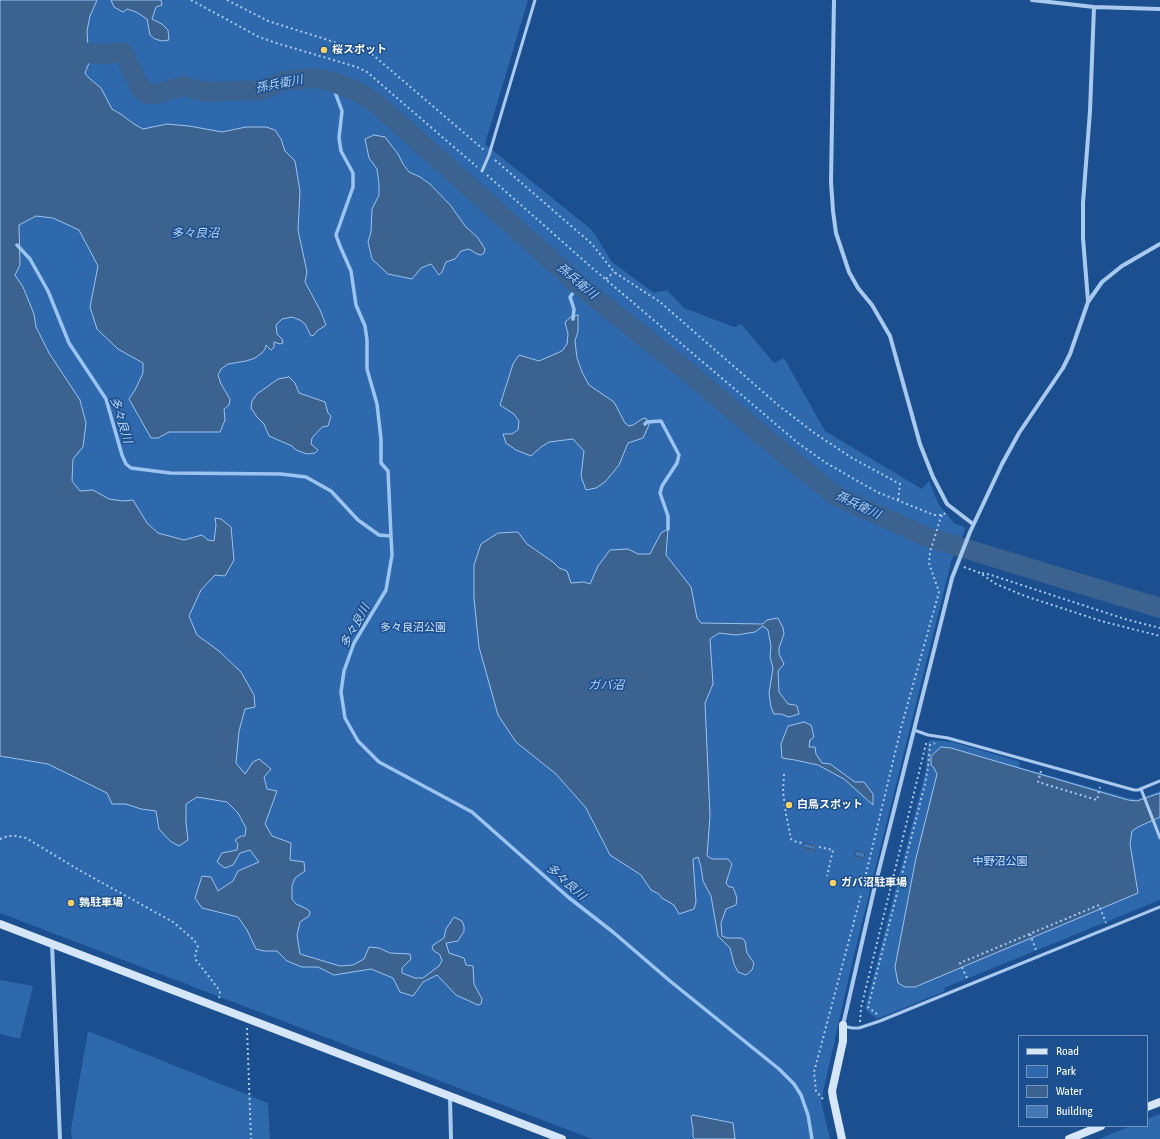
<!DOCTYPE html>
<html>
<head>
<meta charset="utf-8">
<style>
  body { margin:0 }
  #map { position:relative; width:1160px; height:1139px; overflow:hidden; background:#1b4f8f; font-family:"Asap Condensed",sans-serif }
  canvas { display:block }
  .legend { position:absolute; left:1018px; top:1035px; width:130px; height:92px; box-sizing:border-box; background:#1b4f8f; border:1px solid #7695bc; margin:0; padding:5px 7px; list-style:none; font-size:12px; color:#fff }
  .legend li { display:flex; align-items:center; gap:8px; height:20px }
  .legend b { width:20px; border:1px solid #7695bc }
</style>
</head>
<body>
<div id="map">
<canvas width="1160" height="1139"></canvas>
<ul class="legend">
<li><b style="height:5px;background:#d6e6fa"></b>Road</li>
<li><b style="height:11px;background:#2e69ad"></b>Park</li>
<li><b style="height:11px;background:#3c6290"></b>Water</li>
<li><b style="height:11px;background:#4478b7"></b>Building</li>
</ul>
</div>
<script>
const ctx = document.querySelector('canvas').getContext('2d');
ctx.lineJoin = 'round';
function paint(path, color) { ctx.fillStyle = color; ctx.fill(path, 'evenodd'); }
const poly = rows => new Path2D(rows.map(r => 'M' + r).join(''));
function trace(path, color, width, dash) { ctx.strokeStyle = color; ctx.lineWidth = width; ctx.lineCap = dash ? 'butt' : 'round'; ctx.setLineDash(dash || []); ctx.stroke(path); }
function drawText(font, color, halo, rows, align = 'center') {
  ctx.font = font + ' "Asap Condensed","Noto Sans JP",sans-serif'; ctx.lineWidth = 3; ctx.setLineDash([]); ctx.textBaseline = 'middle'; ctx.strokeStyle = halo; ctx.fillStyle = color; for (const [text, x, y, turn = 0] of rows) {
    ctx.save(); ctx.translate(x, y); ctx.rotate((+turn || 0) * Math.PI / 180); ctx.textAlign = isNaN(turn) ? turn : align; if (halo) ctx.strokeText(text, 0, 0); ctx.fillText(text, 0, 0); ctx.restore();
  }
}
paint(poly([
  [0,0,528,0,485,144,592,230,612,262,654,293,667,290,684,308,734,327,741,324,774,363,784,358,825,431,922,489,929,481,939,505,955,524,963,526,965,529,951,562,852,963,821,1101,830,1139,592,1139,0,913],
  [930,740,952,742,987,752,1020,762,1019,767,1128,798,1137,799,1160,791,1160,900,944,988,945,991,877,1019,865,1009,926,770,928,743],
  [0,980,33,986,20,1039,0,1034],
  [88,1031,268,1103,270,1139,72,1139,71,1129],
  [1160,1114,1160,1139,1099,1139,1130,1126,1147,1126,1147,1119]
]), '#2e69ad');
const water = poly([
  [0,0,97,0,90,16,87,31,89,63,85,73,89,78,101,88,112,109,122,115,134,124,143,129,167,124,189,126,222,132,246,127,266,127,275,130,281,139,285,151,295,161,300,191,298,230,307,272,305,282,320,310,326,325,317,331,314,335,311,336,305,324,300,320,292,317,282,319,276,325,277,334,282,339,283,343,280,344,274,342,274,347,271,350,266,345,265,349,262,353,255,358,246,361,228,364,221,369,218,375,221,384,230,399,229,405,224,409,225,420,220,432,169,432,158,438,151,438,129,399,135,390,143,373,143,363,118,349,97,329,90,307,98,266,79,230,53,218,36,216,19,225,20,265,15,275,23,287,34,314,36,327,49,353,80,400,86,423,83,447,73,459,72,481,80,491,93,490,109,499,123,501,133,500,147,523,158,533,184,540,202,535,208,540,214,541,216,525,215,518,221,519,231,527,234,560,225,576,215,575,201,590,189,616,197,635,219,651,241,672,254,695,255,707,245,709,239,731,236,763,245,774,253,762,259,759,271,769,264,777,267,789,277,791,265,824,272,836,291,843,290,860,304,862,305,871,295,878,292,886,292,899,296,904,307,909,310,912,309,916,300,922,297,935,300,954,340,966,353,965,364,959,369,947,379,948,390,953,410,954,411,959,402,968,402,973,415,978,423,978,439,966,442,961,440,955,433,950,432,946,444,938,446,929,454,917,462,921,464,926,464,931,458,941,446,943,449,953,464,958,466,965,473,966,474,984,482,999,481,1004,478,1005,456,995,437,975,423,982,413,996,400,992,393,978,371,969,334,975,318,967,302,967,287,961,277,951,264,951,256,949,247,930,238,917,202,908,195,898,202,876,211,877,218,891,233,881,238,871,259,862,250,850,240,853,233,865,225,868,217,862,222,853,237,850,238,844,235,840,241,836,245,836,246,828,238,813,227,802,197,797,186,804,186,823,188,840,179,846,170,841,159,829,156,811,141,809,126,804,112,804,107,793,48,764,0,756,0,0],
  [111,0,161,0,162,5,156,7,152,19,162,24,168,30,169,40,162,41,155,39,150,35,147,19,136,12,127,9,123,12,114,7,111,0],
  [374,135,385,137,398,154,403,164,409,172,420,177,430,184,451,206,465,226,478,238,485,249,484,253,481,255,477,254,469,249,461,251,455,259,446,262,442,272,439,275,431,264,421,268,412,279,388,274,372,259,368,242,371,232,372,209,379,195,379,184,377,169,369,158,365,139,374,135],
  [578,315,578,331,575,341,577,358,582,372,589,385,614,402,625,423,629,426,633,425,642,419,646,418,649,425,643,438,628,443,619,465,605,482,596,488,586,490,581,476,584,451,573,439,549,442,541,447,531,456,516,450,506,443,503,434,512,434,518,430,519,421,514,414,500,405,513,364,519,355,539,361,562,351,567,344,568,334,565,322,571,317,578,315],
  [289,377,295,383,299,393,325,402,328,413,331,416,328,426,322,427,312,438,311,444,318,450,315,453,307,454,296,450,292,446,269,436,264,424,257,417,251,408,252,401,257,394,278,379,289,377],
  [668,529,666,555,691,587,697,618,701,623,763,624,767,620,778,618,783,628,784,634,779,648,779,654,784,664,778,671,779,692,788,704,795,705,797,706,799,714,789,717,781,714,774,714,771,707,769,693,773,668,770,657,771,646,768,630,763,626,755,632,736,635,719,633,710,639,713,684,705,703,710,816,707,856,712,859,728,859,732,864,726,883,729,887,733,887,737,898,736,905,726,909,721,923,722,936,727,938,742,938,745,941,747,953,754,963,752,970,746,975,738,972,734,964,730,948,718,936,711,896,703,881,701,867,698,857,693,859,696,902,694,909,679,914,674,905,662,898,659,894,651,890,641,875,610,855,586,808,556,774,516,742,498,715,479,647,474,598,474,565,481,544,498,533,518,532,527,544,553,562,559,568,567,571,571,583,584,582,590,584,598,566,610,550,628,549,638,554,650,554,661,533,668,529],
  [804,722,811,725,814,737,810,740,809,747,815,747,816,754,822,763,830,764,855,782,864,782,873,794,873,805,844,779,818,765,795,760,782,758,781,744,788,726,804,722],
  [941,747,951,748,1128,800,1137,801,1160,793,1160,817,1138,827,1132,831,1130,844,1138,893,915,987,905,987,898,983,895,967,916,858,937,774,934,768,931,765,931,756,941,747],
  [693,1115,733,1123,735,1139,695,1139,693,1137,693,1129,691,1117,693,1115]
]);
paint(water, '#3c6290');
trace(water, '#9cc4f0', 1);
trace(poly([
  [331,81,342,111,339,138,341,151,353,173,353,187,336,235,340,246,351,271,356,305,365,326,367,340,367,369,377,404,381,439,381,463,388,471,391,536],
  [17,245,30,259,48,291,69,343,106,399,122,455,126,464,131,468,170,473,281,474,306,477,331,491,358,520,379,535,391,536,392,555,386,590,354,643,344,671,341,692,345,718,358,741,379,762,472,812,568,897,613,932,670,981,779,1069,794,1084,801,1095,808,1115,812,1139],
  [573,319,574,309,570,297,579,285],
  [645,424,647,422,661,421,679,455,677,463,662,486,660,493,668,516,668,529]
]), '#9cc4f0', 3.5);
trace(poly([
  [62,57,88,53,103,54,122,52,124,54,142,91,149,94,160,93,182,86,206,92,263,90,283,81,313,78,331,81,360,93,377,104,579,285,688,372,794,462,836,496,927,537,1160,608]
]), '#3c6290', 20);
trace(poly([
  [191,0,259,37,276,43,357,67,367,72,477,167],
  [227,0,268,21,372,54,484,150],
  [495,160,592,244,614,272,660,302,778,405,813,432,852,458,900,484,898,501],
  [487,175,590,266,798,443,826,463,877,492,934,515,942,515,947,512],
  [606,279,614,272],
  [964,567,980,573,996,584,1025,596,1101,621,1160,636],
  [982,573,991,575,1125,619,1160,628],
  [1041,771,1038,782,1097,800,1100,787],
  [784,774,783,792,786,814,791,839,794,841,805,844],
  [0,839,8,836,16,836,26,838,79,870,173,922,194,940,198,947,195,954,196,960,220,991,219,999],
  [814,846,833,850,827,876],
  [866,874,901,728,939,592,929,563,930,552,940,520,942,515],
  [1030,934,1036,950],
  [967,978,960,963,1099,905,1106,923],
  [877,1014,868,1007,925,784,928,767,930,745,935,743],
  [860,1022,861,1008,927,740],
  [247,1028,251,1139],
  [823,1099,816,1091,814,1072,861,895]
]), '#a9c9ee', 2, [2, 3]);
trace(poly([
  [482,171,489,155,535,0],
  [914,730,928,735,948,738,1134,790,1138,790,1160,781],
  [1141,789,1160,838],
  [843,1026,852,1028,859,1028,880,1021,1160,907]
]), '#a9c9ee', 3);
trace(poly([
  [834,0,831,182,833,211,836,233,849,272,858,288,872,305,890,336,920,444,933,477,947,504,973,524],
  [1032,0,1094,7,1160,9],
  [1088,301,1083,238,1083,203,1090,111,1094,7],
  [52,944,60,1139],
  [843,1025,874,890,952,578,970,532,1002,464,1019,433,1063,368,1070,354,1088,302,1102,282,1122,266,1160,244],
  [450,1097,451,1139]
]), '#a9c9ee', 4);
trace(poly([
  [0,924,562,1139],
  [1147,1107,1160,1102],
  [842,1139,833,1098,832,1091,843,1041,843,1025],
  [1069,1139,1101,1126]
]), '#d6e6fa', 8);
paint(poly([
  [804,843,815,850,814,853,802,851],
  [856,851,864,858,862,861,854,859]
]), '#3a679d');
const building = poly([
  [804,843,816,846,815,850,803,847,804,843],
  [856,851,865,853,864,858,855,856,856,851]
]);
paint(building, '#4478b7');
trace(building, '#305480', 1);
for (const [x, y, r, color] of [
  [324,50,4,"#ffd166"],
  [789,805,4,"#ffd166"],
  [833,883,4,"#ffd166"],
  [71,903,4,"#ffd166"]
]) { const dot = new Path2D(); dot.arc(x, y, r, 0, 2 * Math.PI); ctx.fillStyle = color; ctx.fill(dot); trace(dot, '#1b4f8f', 1.5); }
drawText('bold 11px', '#fff', '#1b4f8f', [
  ["桜スポット",332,50],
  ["白鳥スポット",797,805],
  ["ガバ沼駐車場",841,883],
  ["鶉駐車場",79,903]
], 'left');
drawText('11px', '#cfe3fa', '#1b4f8f', [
  ["多々良沼公園",413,628],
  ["中野沼公園",1000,862]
]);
drawText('italic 12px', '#b5d3f5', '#1b4f8f', [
  ["孫兵衛川",279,84,-11],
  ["多々良沼",195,233],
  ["孫兵衛川",577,281,40],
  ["多々良川",121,420,73],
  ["孫兵衛川",858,505,26],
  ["多々良川",355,626,-61],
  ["ガバ沼",606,685],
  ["多々良川",566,882,41]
]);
</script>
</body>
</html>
